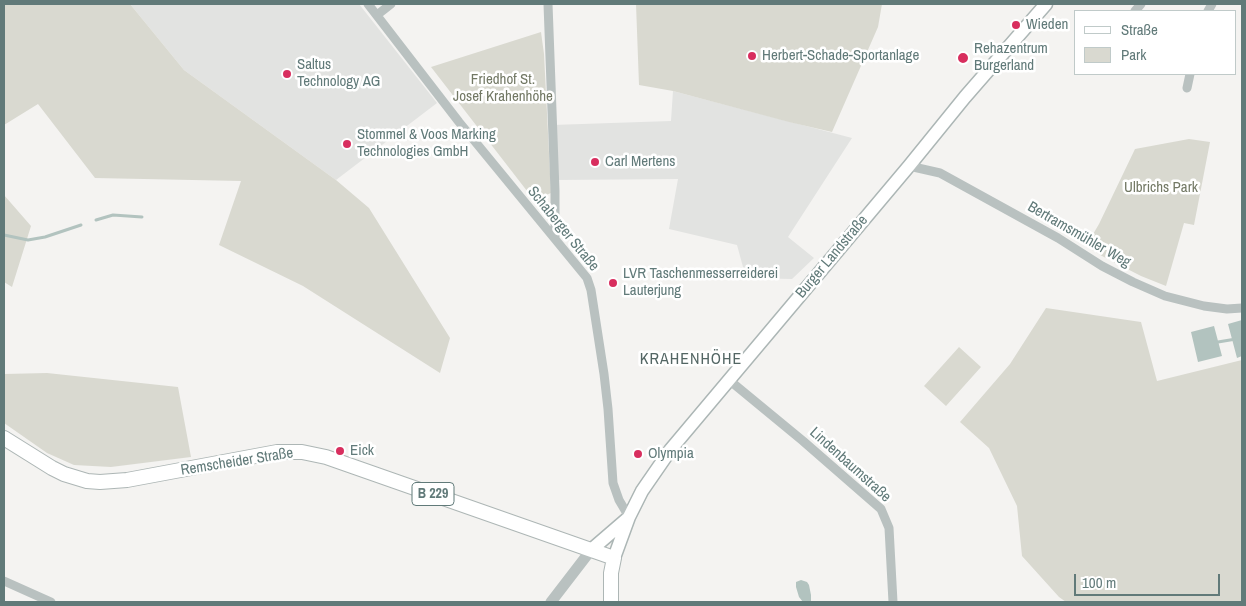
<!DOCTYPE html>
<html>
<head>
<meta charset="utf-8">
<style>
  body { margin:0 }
  #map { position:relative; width:1246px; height:606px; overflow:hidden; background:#f4f3f1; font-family:"Archivo Narrow",sans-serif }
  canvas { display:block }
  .frame { position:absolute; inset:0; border:5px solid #617a79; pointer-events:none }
  .legend { position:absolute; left:1074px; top:10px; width:162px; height:65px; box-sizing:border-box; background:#fff; border:1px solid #c0cac9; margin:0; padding:6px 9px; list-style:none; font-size:15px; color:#617a79 }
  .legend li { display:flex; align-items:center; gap:10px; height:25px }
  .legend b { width:25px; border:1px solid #c0cac9 }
  .scale { position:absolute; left:1074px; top:574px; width:146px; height:22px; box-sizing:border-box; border:2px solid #617a79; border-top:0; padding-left:6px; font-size:15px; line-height:18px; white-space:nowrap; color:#617a79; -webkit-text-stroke:4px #fff; paint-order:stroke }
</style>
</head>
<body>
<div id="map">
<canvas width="1246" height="606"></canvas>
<div class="frame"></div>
<ul class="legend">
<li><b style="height:6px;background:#fff"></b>Straße</li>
<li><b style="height:14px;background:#d9d9d0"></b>Park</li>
</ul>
<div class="scale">100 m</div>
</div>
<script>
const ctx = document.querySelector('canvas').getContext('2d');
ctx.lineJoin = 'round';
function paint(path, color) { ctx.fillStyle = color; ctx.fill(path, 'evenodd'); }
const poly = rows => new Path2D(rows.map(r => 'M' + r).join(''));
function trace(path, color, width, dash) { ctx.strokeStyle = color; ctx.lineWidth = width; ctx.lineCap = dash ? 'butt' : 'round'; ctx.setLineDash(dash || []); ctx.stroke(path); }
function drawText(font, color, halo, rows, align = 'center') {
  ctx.font = font + ' "Archivo Narrow",sans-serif'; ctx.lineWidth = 5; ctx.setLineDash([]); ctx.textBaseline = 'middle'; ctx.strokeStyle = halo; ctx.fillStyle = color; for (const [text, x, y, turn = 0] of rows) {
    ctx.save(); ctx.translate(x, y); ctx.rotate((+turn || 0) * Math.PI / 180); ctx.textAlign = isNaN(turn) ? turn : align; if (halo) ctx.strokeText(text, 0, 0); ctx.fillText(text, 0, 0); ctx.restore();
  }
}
paint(poly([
  [130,4,359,4,437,103,336,180,184,70],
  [673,91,852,138,788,237,814,258,792,279,746,278,737,245,669,229,678,179,555,180,552,125,671,121]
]), '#e2e3e1');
paint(poly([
  [4,4,130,4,184,70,336,180,369,208,450,338,440,373,303,286,219,245,241,181,95,178,38,104,4,125],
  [636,4,882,4,878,27,832,132,789,122,673,91,639,85],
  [541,32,544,54,551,193,534,200,431,67],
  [1189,139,1210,142,1194,225,1184,223,1166,286,1141,276,1102,256,1086,246,1099,224,1135,149],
  [4,195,31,226,12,287,4,282],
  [1046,308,1141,322,1157,381,1242,360,1242,602,1066,602,1059,597,1022,556,1017,506,989,448,960,422,1010,364],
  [959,347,981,367,946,406,924,386],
  [47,373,178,387,191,457,111,467,74,465,47,453,4,423,4,374]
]), '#d9d9d0');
paint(poly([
  [1242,320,1242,356,1237,358,1228,324],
  [1214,326,1222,356,1198,362,1191,332],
  [801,580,807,582,809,585,811,595,811,602,803,602,799,597,796,587,796,582]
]), '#b2c3bf');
trace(poly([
  [96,220,113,215,142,217],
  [4,235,28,240,45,237,81,225],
  [1218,342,1242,338]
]), '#b2c3bf', 3);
const secondary = poly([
  [591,550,627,519],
  [614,558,629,517,642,491,671,449,909,166,965,97,1046,4]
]);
const primary = poly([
  [4,438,52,468,64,474,87,481,100,482,127,480,277,452,302,452,326,457,614,558,611,573,611,602]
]);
trace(secondary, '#acb6b5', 15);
trace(primary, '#adb6b5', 16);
trace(poly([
  [368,4,459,122,587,278,591,290,604,374,608,409,613,483,619,500,629,517],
  [548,4,555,191,555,238],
  [1135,11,1141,4],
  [1208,11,1212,4],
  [377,15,391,4],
  [1187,88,1190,74],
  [909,166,940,173,1058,238,1102,266,1133,282,1165,296,1204,306,1227,309,1242,308],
  [729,380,803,441,881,509,889,528,893,602],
  [4,581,51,602]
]), '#b9c1c0', 9);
trace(poly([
  [551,602,591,550]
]), '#b9c1c0', 11);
trace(secondary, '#fff', 12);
trace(primary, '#fff', 14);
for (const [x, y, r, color] of [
  [1016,25,5,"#d82e5e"],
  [752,56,5,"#d82e5e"],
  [963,58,6,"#d82e5e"],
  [287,74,5,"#d82e5e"],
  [347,144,5,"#d82e5e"],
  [595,162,5,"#d82e5e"],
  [613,283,5,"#d82e5e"],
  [340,451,5,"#d82e5e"],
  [638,454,5,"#d82e5e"]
]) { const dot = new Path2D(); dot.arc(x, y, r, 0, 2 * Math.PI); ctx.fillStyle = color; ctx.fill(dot); trace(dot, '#fff', 2); }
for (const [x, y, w] of [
  [433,494,42]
]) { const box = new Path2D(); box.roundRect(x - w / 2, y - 11.5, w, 23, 4); ctx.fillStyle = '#fff'; ctx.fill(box); trace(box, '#617a79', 1); }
drawText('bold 14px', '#617a79', null, [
  ["B 229",433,494]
]);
drawText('15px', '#617a79', '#fff', [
  ["Wieden",1026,25],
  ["Rehazentrum",974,49],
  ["Burgerland",974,66],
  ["Herbert-Schade-Sportanlage",762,56],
  ["Saltus",297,65],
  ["Technology AG",297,82],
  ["Stommel & Voos Marking",357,135],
  ["Technologies GmbH",357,152],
  ["Carl Mertens",605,162],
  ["LVR Taschenmesserreiderei",623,274],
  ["Lauterjung",623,291],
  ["Eick",350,451],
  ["Olympia",648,454]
], 'left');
drawText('15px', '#727864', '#fff', [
  ["Friedhof St.",503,80],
  ["Josef Krahenhöhe",503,97],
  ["Ulbrichs Park",1161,188]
]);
drawText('15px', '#617a79', '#fff', [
  ["Schaberger Straße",563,229,51],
  ["Bertramsmühler Weg",1079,235,30],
  ["Burger Landstraße",832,257,-50],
  ["Remscheider Straße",237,462,-9],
  ["Lindenbaumstraße",850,465,42]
]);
ctx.letterSpacing = '1px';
drawText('16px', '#536664', '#fff', [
  ["KRAHENHÖHE",691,360]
]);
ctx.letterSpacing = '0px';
</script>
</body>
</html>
